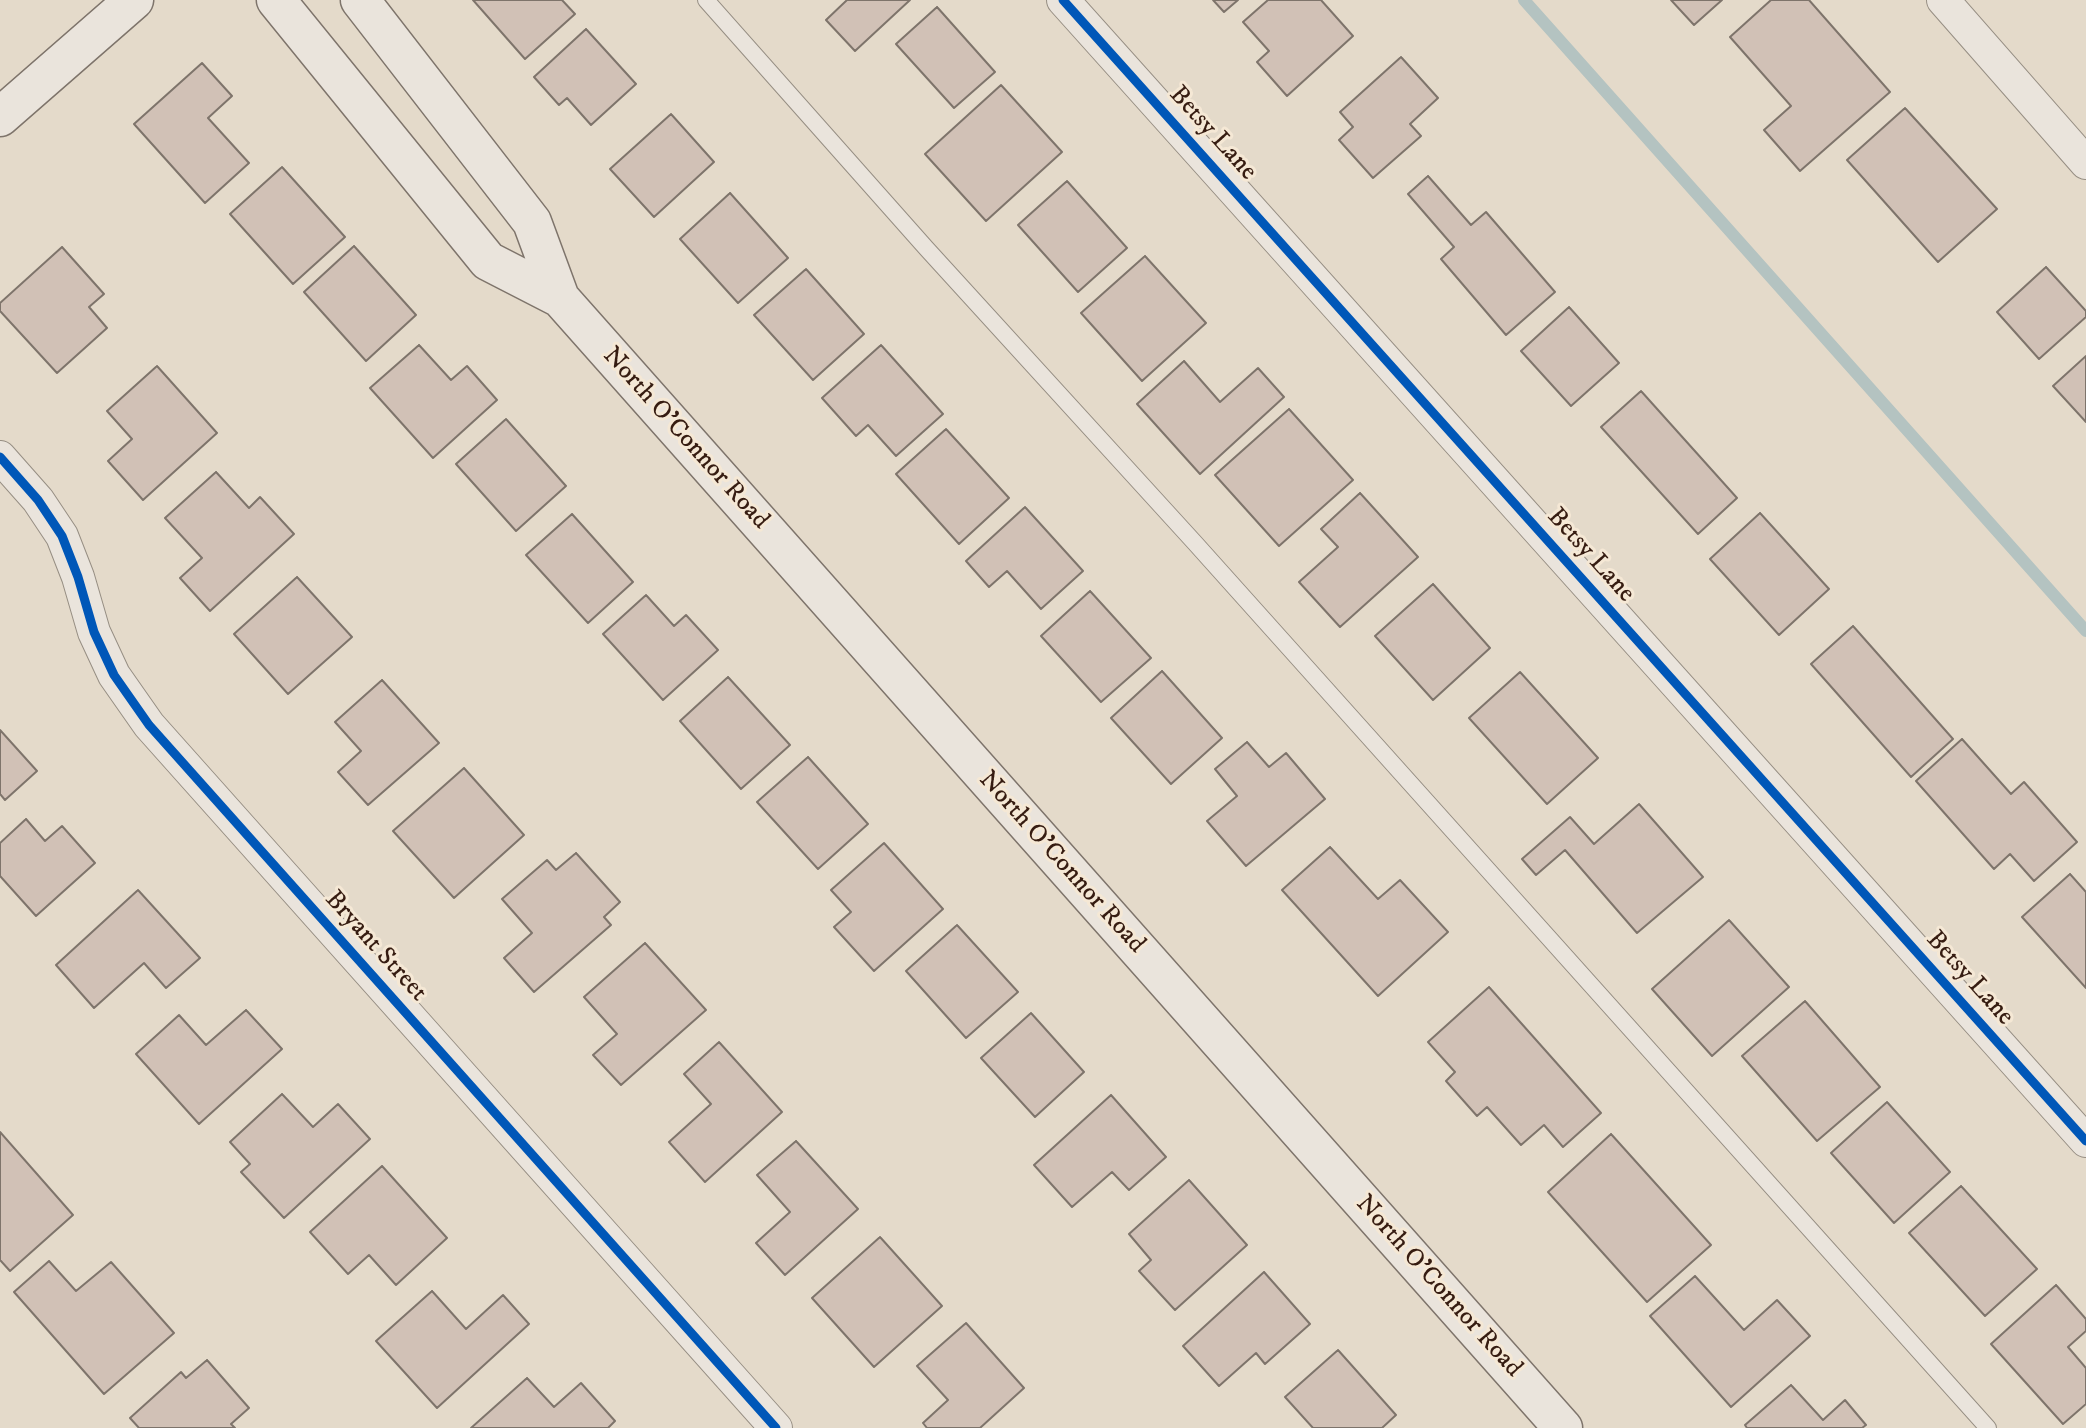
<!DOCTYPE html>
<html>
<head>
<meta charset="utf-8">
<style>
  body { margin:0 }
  canvas { display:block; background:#e4daca }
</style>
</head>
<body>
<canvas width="2086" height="1428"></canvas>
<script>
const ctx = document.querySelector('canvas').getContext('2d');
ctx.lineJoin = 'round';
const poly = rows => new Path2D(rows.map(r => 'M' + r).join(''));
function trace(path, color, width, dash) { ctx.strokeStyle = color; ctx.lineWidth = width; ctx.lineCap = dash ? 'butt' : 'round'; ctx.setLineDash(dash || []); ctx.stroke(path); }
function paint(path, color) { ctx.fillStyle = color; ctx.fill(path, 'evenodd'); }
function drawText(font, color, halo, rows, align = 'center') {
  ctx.font = font + ' "IM FELL DW Pica",serif'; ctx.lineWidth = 6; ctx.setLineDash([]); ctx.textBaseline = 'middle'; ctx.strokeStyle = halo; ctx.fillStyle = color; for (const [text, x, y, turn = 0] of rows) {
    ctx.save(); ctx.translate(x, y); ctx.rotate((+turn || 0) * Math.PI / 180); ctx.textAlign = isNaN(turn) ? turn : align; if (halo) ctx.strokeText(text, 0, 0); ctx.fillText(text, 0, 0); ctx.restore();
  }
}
trace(poly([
  [1524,0,2086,631]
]), '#b4c3c1', 12);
const building = poly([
  [473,0,562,0,575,14,525,59,473,0],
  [847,0,910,0,855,51,826,20,847,0],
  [1213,0,1238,0,1224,12,1213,0],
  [1268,0,1321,0,1353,36,1287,96,1257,62,1269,51,1243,22,1268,0],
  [1671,0,1722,0,1694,25,1671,0],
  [1771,0,1809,0,1890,92,1800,171,1764,130,1791,106,1730,37,1771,0],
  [937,7,995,72,954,108,896,44,937,7],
  [586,29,636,84,591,125,567,98,559,105,534,77,586,29],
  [1401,57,1438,98,1410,124,1421,136,1373,178,1339,140,1353,127,1340,112,1401,57],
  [202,63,232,96,208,118,249,163,205,203,134,124,202,63],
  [1001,85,1062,152,986,221,925,154,1001,85],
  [1905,108,1997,209,1938,262,1847,160,1905,108],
  [671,114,714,162,654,217,610,169,671,114],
  [282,167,345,237,293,284,230,214,282,167],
  [1428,176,1471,225,1486,212,1555,292,1506,335,1441,259,1454,247,1408,194,1428,176],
  [1067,181,1127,248,1078,292,1018,225,1067,181],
  [730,193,788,258,738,303,680,239,730,193],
  [354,246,416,315,366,361,304,292,354,246],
  [62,247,104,294,89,307,107,328,57,373,0,311,0,303,62,247],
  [1145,256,1206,323,1142,381,1081,313,1145,256],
  [2046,267,2086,311,2086,317,2039,359,1997,312,2046,267],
  [806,269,864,334,813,380,754,315,806,269],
  [1569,307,1619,363,1571,406,1521,351,1569,307],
  [419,345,451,380,467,366,497,400,433,458,370,388,419,345],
  [881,345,943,414,896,456,868,425,856,436,822,398,881,345],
  [2086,356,2086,422,2053,386,2086,356],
  [1184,361,1220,402,1258,368,1284,397,1200,474,1137,404,1184,361],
  [157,366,217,433,143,500,108,461,132,439,107,411,157,366],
  [1641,391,1737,498,1698,534,1601,427,1641,391],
  [1289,409,1353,480,1279,546,1215,475,1289,409],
  [506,419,566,486,516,531,456,464,506,419],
  [946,429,1009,498,959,544,896,474,946,429],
  [216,472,249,508,260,497,294,534,210,611,180,578,202,558,165,518,216,472],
  [1360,493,1418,557,1340,627,1299,582,1338,547,1321,529,1360,493],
  [1025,507,1083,571,1041,609,1007,571,989,587,966,561,1025,507],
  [1760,513,1829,589,1779,635,1710,559,1760,513],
  [572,514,633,582,588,623,526,555,572,514],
  [297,577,352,637,288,694,234,634,297,577],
  [1433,584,1490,648,1433,700,1375,636,1433,584],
  [1090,591,1151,658,1101,702,1041,636,1090,591],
  [646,595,674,626,686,615,718,650,663,700,603,634,646,595],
  [1853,626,1953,739,1911,777,1811,664,1853,626],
  [1162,671,1222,738,1171,784,1111,718,1162,671],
  [1520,672,1598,758,1547,804,1469,718,1520,672],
  [728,677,790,745,741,789,680,721,728,677],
  [382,680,439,743,368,805,338,772,361,751,335,722,382,680],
  [0,730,37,771,5,800,0,794,0,730],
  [1962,739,2011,794,2024,782,2077,842,2034,881,2010,854,1994,869,1916,781,1962,739],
  [1247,742,1269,767,1286,753,1325,799,1246,866,1207,821,1237,796,1215,769,1247,742],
  [808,757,868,824,818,869,757,802,808,757],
  [464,768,524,835,454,898,393,831,464,768],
  [1639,804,1703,877,1637,933,1565,850,1536,875,1522,859,1570,817,1594,844,1639,804],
  [26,819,45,841,62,826,95,863,36,916,0,876,0,843,26,819],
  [884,843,943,909,874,971,834,927,851,912,831,890,884,843],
  [1330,847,1378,899,1400,880,1448,932,1378,996,1282,890,1330,847],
  [576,853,620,902,604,917,611,925,534,992,504,958,532,933,502,899,547,860,556,870,576,853],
  [2070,874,2086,892,2086,988,2022,917,2070,874],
  [138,890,200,958,166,988,144,963,94,1008,56,965,138,890],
  [1729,920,1789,987,1712,1056,1652,989,1729,920],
  [957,925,1018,992,966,1038,906,971,957,925],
  [645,943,706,1010,621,1085,593,1055,617,1034,584,997,645,943],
  [1489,987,1601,1113,1563,1147,1544,1125,1521,1145,1487,1107,1477,1116,1446,1081,1455,1072,1428,1042,1489,987],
  [1805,1001,1880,1087,1817,1141,1742,1056,1805,1001],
  [246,1010,282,1049,199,1124,136,1054,179,1015,206,1045,246,1010],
  [1031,1013,1084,1072,1035,1117,981,1058,1031,1013],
  [719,1042,782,1112,705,1182,669,1142,711,1104,684,1074,719,1042],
  [282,1094,313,1127,338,1104,370,1139,284,1218,241,1172,250,1164,230,1142,282,1094],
  [1111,1095,1166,1157,1129,1190,1112,1172,1072,1207,1034,1165,1111,1095],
  [1887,1102,1950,1172,1894,1223,1831,1153,1887,1102],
  [0,1132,73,1215,10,1271,0,1260,0,1132],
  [1611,1134,1711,1245,1647,1302,1548,1192,1611,1134],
  [796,1141,858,1209,785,1275,756,1243,790,1212,757,1175,796,1141],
  [382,1166,447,1238,396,1285,369,1255,348,1274,310,1232,382,1166],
  [1189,1180,1247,1245,1175,1310,1139,1271,1151,1260,1129,1234,1189,1180],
  [1961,1186,2037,1269,1985,1316,1909,1233,1961,1186],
  [880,1237,942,1306,874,1367,812,1298,880,1237],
  [49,1261,76,1291,111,1262,174,1333,104,1394,14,1292,49,1261],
  [1264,1272,1310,1324,1265,1364,1256,1353,1219,1386,1183,1346,1264,1272],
  [1695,1276,1744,1330,1777,1300,1810,1336,1731,1407,1650,1316,1695,1276],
  [2056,1285,2086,1319,2086,1331,2068,1347,2086,1368,2086,1404,2063,1424,1991,1344,2056,1285],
  [432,1291,466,1329,503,1295,529,1324,437,1408,376,1341,432,1291],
  [966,1323,1024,1388,980,1428,927,1428,923,1423,948,1400,917,1366,966,1323],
  [1338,1350,1396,1415,1382,1428,1313,1428,1285,1397,1338,1350],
  [207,1360,249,1408,231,1424,235,1428,139,1428,130,1418,181,1372,186,1378,207,1360],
  [527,1378,554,1407,581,1383,615,1421,608,1428,471,1428,527,1378],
  [1791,1385,1823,1420,1845,1400,1866,1425,1862,1428,1747,1428,1745,1425,1791,1385]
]);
paint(building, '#d1c1b6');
trace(building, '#7e746b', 2);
const service = poly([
  [706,0,926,248,1195,543,1988,1428]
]);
const minor = poly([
  [1063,0,2086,1141],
  [1943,0,2086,163],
  [0,457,38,500,62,536,78,577,94,632,114,675,149,725,776,1428]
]);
const secondary = poly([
  [276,0,488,261,560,298,1563,1428],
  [360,0,532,222,560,298],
  [0,117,134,0]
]);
trace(service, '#968e83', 18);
trace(minor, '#968e83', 34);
trace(secondary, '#7e746b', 41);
trace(service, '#eae4dc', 16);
trace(minor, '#eae4dc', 32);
trace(secondary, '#eae4dc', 38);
trace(poly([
  [1063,0,2086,1141],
  [0,457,38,500,62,536,78,577,94,632,114,675,149,725,776,1428]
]), '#0057b8', 9);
drawText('26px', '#361c11', '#f5e8d5', [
  ["Betsy Lane",1212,134,48],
  ["North O'Connor Road",685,439,48],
  ["Betsy Lane",1590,556,48],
  ["North O'Connor Road",1061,863,48],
  ["Bryant Street",375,947,48],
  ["Betsy Lane",1969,979,48],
  ["North O'Connor Road",1438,1287,48]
]);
</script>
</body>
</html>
